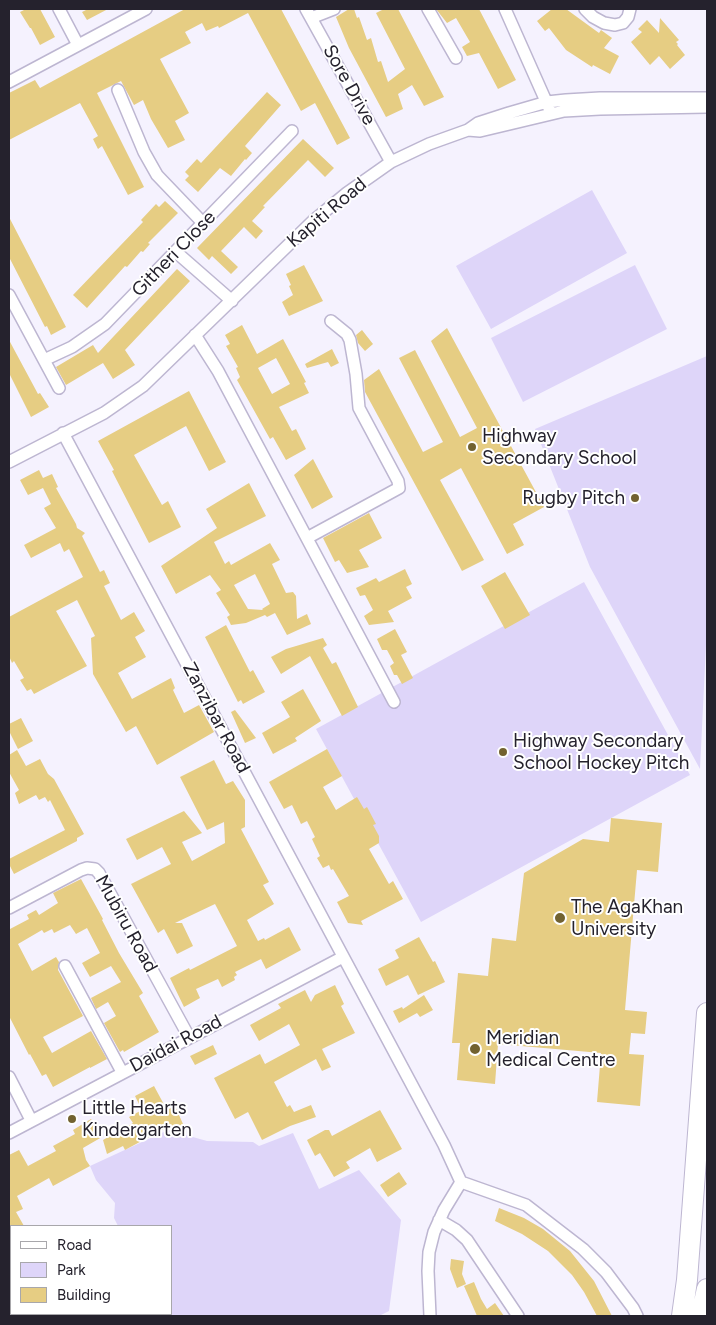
<!DOCTYPE html>
<html>
<head>
<meta charset="utf-8">
<style>
  body { margin:0 }
  #map { position:relative; width:716px; height:1325px; overflow:hidden; background:#f5f2fe; font-family:Figtree,sans-serif }
  canvas { display:block }
  .frame { position:absolute; inset:0; border:10px solid #25222d; pointer-events:none }
  .legend { position:absolute; left:10px; top:1225px; width:162px; height:90px; box-sizing:border-box; background:#fff; border:1px solid #a8a7ab; margin:0; padding:6px 9px; list-style:none; font-size:15px; color:#25222d }
  .legend li { display:flex; align-items:center; gap:10px; height:25px }
  .legend b { width:25px; border:1px solid #a8a7ab }
</style>
</head>
<body>
<div id="map">
<canvas width="716" height="1325"></canvas>
<div class="frame"></div>
<ul class="legend">
<li><b style="height:6px;background:#fff"></b>Road</li>
<li><b style="height:14px;background:#ded5f9"></b>Park</li>
<li><b style="height:14px;background:#e6cd83"></b>Building</li>
</ul>
</div>
<script>
const ctx = document.querySelector('canvas').getContext('2d');
ctx.lineJoin = 'round';
function paint(path, color) { ctx.fillStyle = color; ctx.fill(path, 'evenodd'); }
const poly = rows => new Path2D(rows.map(r => 'M' + r).join(''));
function trace(path, color, width, dash) { ctx.strokeStyle = color; ctx.lineWidth = width; ctx.lineCap = dash ? 'butt' : 'round'; ctx.setLineDash(dash || []); ctx.stroke(path); }
function drawText(font, color, halo, rows, align = 'center') {
  ctx.font = font + ' Figtree,sans-serif'; ctx.lineWidth = 4; ctx.setLineDash([]); ctx.textBaseline = 'middle'; ctx.strokeStyle = halo; ctx.fillStyle = color; for (const [text, x, y, turn = 0] of rows) {
    ctx.save(); ctx.translate(x, y); ctx.rotate((+turn || 0) * Math.PI / 180); ctx.textAlign = isNaN(turn) ? turn : align; if (halo) ctx.strokeText(text, 0, 0); ctx.fillText(text, 0, 0); ctx.restore();
  }
}
paint(poly([
  [592,190,627,253,491,329,456,266],
  [635,265,667,329,523,402,491,338],
  [707,356,707,624,700,769,590,567,535,429],
  [584,582,690,775,421,922,316,729],
  [168,1130,207,1141,253,1142,259,1146,293,1133,319,1189,359,1170,401,1220,389,1311,379,1316,170,1316,168,1314,171,1314,171,1226,118,1226,114,1218,115,1203,96,1180,90,1166]
]), '#ded5f9');
paint(poly([
  [26,9,40,9,55,37,40,45,31,28,30,28,20,12],
  [88,9,108,9,87,20,82,12],
  [185,9,281,9,350,138,337,145,315,103,301,111,248,13,219,28,218,26,206,31,202,23,185,32,191,43,160,59,189,113,175,121,185,140,168,148,151,119,143,100,134,105,121,81,97,93,144,187,128,195,102,146,98,149,93,139,98,136,80,103,9,140,9,93,35,80,40,88],
  [349,9,354,9,357,18,359,17,367,40,371,38,378,62,381,61,388,82,405,69,376,13,384,9,398,9,444,97,424,106,412,85,398,94,403,109,386,117,349,48,336,17],
  [436,9,479,9,516,80,498,89,479,53,467,56,462,47,470,42,456,18,447,23],
  [552,9,566,9,599,33,601,30,612,38,604,48,619,56,610,74,593,65,592,67,566,50,549,28,545,31,537,21],
  [660,18,679,40,676,42,678,44,677,45,685,55,670,69,659,56,650,65,631,42,642,32,638,29,647,20,659,33],
  [267,92,281,105,245,146,252,153,246,160,245,159,231,176,220,168,198,192,185,180,189,176,185,172,197,159,201,163],
  [303,139,334,168,325,177,308,160,263,206,265,207,252,221,263,231,256,239,244,227,221,251,238,267,231,274,212,256,209,260,197,248],
  [165,201,178,213,148,243,150,244,143,252,141,251,127,267,125,266,87,308,73,295,143,222,141,220,156,204,159,207],
  [9,217,66,327,51,335,47,326,45,327,9,257],
  [304,265,323,301,289,316,282,302,293,295,289,286,291,285,286,274],
  [177,269,190,281,125,350,135,365,113,379,103,363,66,385,56,367,93,345,98,353],
  [242,325,257,354,283,339,306,382,304,383,309,393,279,407,292,431,296,429,306,449,286,460,273,437,270,439,237,380,240,377,236,368,238,367,226,346,230,344,225,335],
  [276,358,290,384,272,394,258,368],
  [447,328,544,507,513,524,524,545,507,554,461,468,440,480,484,560,462,571,365,392,364,380,379,369,423,452,443,442,399,358,415,350,460,437,477,428,431,341],
  [362,330,373,344,365,351,358,343,356,335],
  [9,340,38,394,40,393,49,407,31,417,9,373],
  [332,349,339,363,331,367,328,362,307,368,305,364],
  [189,391,226,462,209,471,186,426,134,455,162,505,168,501,181,527,149,543,112,471,114,470,98,441],
  [313,459,333,497,312,509,294,475],
  [39,470,43,478,52,474,58,487,56,488,76,524,77,528,85,533,82,536,100,572,104,570,110,583,104,586,121,620,134,612,145,631,135,637,146,657,118,673,132,699,171,678,175,688,173,690,184,713,199,705,214,732,157,765,136,726,126,732,93,674,91,638,95,636,77,600,56,611,87,666,34,694,31,689,27,691,20,680,24,678,14,661,12,663,9,656,9,617,83,577,69,549,64,552,60,543,31,558,24,545,56,528,44,508,51,504,43,488,28,495,20,480],
  [249,483,266,516,214,542,225,564,229,561,231,565,270,543,280,560,272,564,286,593,293,592,296,596,297,619,307,614,311,624,287,635,275,613,267,617,265,615,246,623,231,625,227,617,230,615,216,593,221,590,210,575,176,594,161,566,217,528,206,509],
  [255,574,270,604,262,609,263,610,248,609,234,585],
  [369,513,382,538,359,550,369,567,347,573,339,560,335,562,323,538],
  [405,569,412,584,406,587,412,598,388,611,394,622,369,625,364,616,373,610,365,595,360,596,356,588,376,578,379,582],
  [505,572,530,615,505,629,481,586],
  [226,625,250,672,253,670,265,692,243,704,241,700,238,702,205,637],
  [395,629,407,652,401,655,413,678,402,684,397,675,394,675,390,666,394,663,387,650,382,650,377,639],
  [323,638,327,645,323,648,332,664,336,662,358,707,342,716,310,656,281,674,271,657,286,649],
  [303,689,321,721,295,738,297,741,273,754,262,733,290,717,281,702],
  [235,710,256,738,245,743,231,712],
  [21,718,33,741,18,749,9,731,9,724],
  [327,749,342,776,323,787,336,810,357,797,364,809,367,807,376,824,373,825,379,836,379,843,369,849,389,884,393,881,403,899,361,921,363,925,348,923,337,902,349,896,333,869,331,870,329,865,323,868,317,858,320,856,312,839,315,837,307,821,301,824,292,805,284,809,269,782],
  [17,750,26,766,40,759,48,774,54,779,84,834,77,838,77,841,14,874,9,864,9,859,65,830,50,800,48,802,45,797,39,800,36,795,19,804,15,793,19,790,9,772,9,755],
  [214,760,226,784,233,781,245,800,245,827,241,829,269,882,263,885,274,904,247,920,258,941,264,938,265,940,289,927,301,950,266,969,261,959,235,972,237,975,234,977,235,980,222,987,218,979,196,989,200,998,184,1007,170,978,189,968,190,970,237,946,215,904,175,923,182,923,193,946,177,954,164,929,158,933,131,884,171,864,162,847,137,860,126,839,184,811,202,833,182,842,192,861,225,843,224,822,207,830,180,777],
  [611,818,662,823,658,872,637,870,625,1010,647,1012,645,1034,631,1033,629,1054,644,1055,640,1106,597,1102,601,1053,498,1044,495,1084,457,1080,460,1043,452,1043,458,973,488,976,492,938,516,941,524,873,583,839,609,842],
  [81,879,103,919,102,920,119,953,143,993,139,996,159,1032,124,1052,123,1050,120,1052,104,1023,116,1016,108,1002,96,1009,91,998,121,982,111,966,90,977,82,963,100,953,87,928,76,934,70,925,54,933,52,929,44,933,42,930,18,944,32,971,56,957,59,962,58,970,83,1016,43,1037,52,1053,91,1031,107,1059,90,1068,90,1067,53,1087,46,1074,42,1076,30,1054,29,1055,9,1016,9,926,10,929,29,919,27,915,36,910,39,915,58,903,53,893],
  [419,937,433,962,435,961,445,982,418,995,408,975,386,986,378,969,399,958,395,950],
  [335,985,344,1004,341,1006,355,1033,322,1049,331,1067,322,1071,316,1059,274,1082,287,1107,290,1105,294,1112,311,1105,316,1117,290,1126,262,1140,248,1112,235,1119,214,1078,260,1054,265,1064,300,1045,289,1024,259,1041,250,1025,281,1008,278,1004,305,990,311,1002,315,995],
  [424,995,433,1010,420,1017,417,1013,399,1023,393,1011,402,1007,403,1009],
  [213,1045,217,1054,195,1065,190,1056],
  [154,1086,167,1110,175,1106,183,1124,173,1129,171,1125,125,1150,123,1146,107,1154,103,1140,133,1123,129,1117,142,1110,135,1096],
  [380,1110,402,1149,377,1162,370,1148,346,1162,350,1168,334,1177,320,1153,315,1156,307,1140,325,1130,329,1130,332,1136],
  [91,1119,102,1137,83,1148,86,1160,90,1166,53,1186,49,1178,17,1196,23,1209,16,1212,24,1226,9,1226,9,1155,19,1150,28,1166,56,1151,53,1146,75,1134,73,1130],
  [399,1172,407,1184,388,1197,380,1185],
  [499,1208,524,1218,543,1229,570,1251,594,1281,612,1316,597,1316,584,1292,572,1275,548,1251,522,1234,495,1221],
  [451,1259,464,1261,462,1274,466,1284,457,1288,450,1269],
  [474,1282,481,1299,487,1309,495,1303,504,1316,477,1316,464,1286]
]), '#e6cd83');
const minor = poly([
  [59,9,78,45],
  [306,9,391,162],
  [428,9,456,58],
  [505,9,549,108],
  [585,9,593,17,604,23,615,25,623,23,628,17,630,9],
  [311,18,334,9],
  [9,82,146,9],
  [118,90,144,152,157,175,203,223],
  [468,130,478,123,509,113,547,102,566,100,600,98,707,98],
  [176,252,232,301],
  [9,295,59,388],
  [195,335,218,371,394,702],
  [44,360,72,347,105,324,292,131],
  [63,433,444,1145,461,1182],
  [9,462,104,413,143,386,313,221,347,193,391,162,429,144,468,130,480,131,564,111,600,109,707,107],
  [307,538,399,488,398,481,359,408,356,374,350,340,347,334,331,321],
  [9,908,81,870,87,868,95,869,99,873,189,1037],
  [65,966,122,1072],
  [9,1077,31,1120],
  [9,1133,343,957],
  [439,1220,456,1230,467,1240,518,1316],
  [430,1316,428,1271,429,1252,434,1232,444,1210,461,1182,526,1205,583,1249,606,1272,633,1308,637,1316]
]);
const motorway = poly([
  [682,1316,687,1280,707,1013],
  [701,1316,707,1289]
]);
trace(minor, '#bdb6d1', 14);
trace(motorway, '#bdb6d1', 22);
trace(minor, '#fff', 11);
trace(motorway, '#fff', 20);
for (const [x, y, r, color] of [
  [472,447,5,"#726230"],
  [635,498,5,"#726230"],
  [503,752,5,"#726230"],
  [560,918,6,"#726230"],
  [475,1049,6,"#726230"],
  [72,1119,5,"#726230"]
]) { const dot = new Path2D(); dot.arc(x, y, r, 0, 2 * Math.PI); ctx.fillStyle = color; ctx.fill(dot); trace(dot, '#fff', 2); }
drawText('19px', '#25222d', '#fff', [
  ["Sore Drive",349,85,61],
  ["Kapiti Road",327,213,-40],
  ["Githeri Close",174,254,-46],
  ["Zanzibar Road",216,718,62],
  ["Mubiru Road",126,924,61],
  ["Daidai Road",176,1044,-28]
]);
drawText('19px', '#25222d', '#fff', [
  ["Highway",482,436],
  ["Secondary School",482,458],
  ["Rugby Pitch",625,498,"right"],
  ["Highway Secondary",513,741],
  ["School Hockey Pitch",513,763],
  ["The AgaKhan",571,907],
  ["University",571,929],
  ["Meridian",486,1038],
  ["Medical Centre",486,1060],
  ["Little Hearts",82,1108],
  ["Kindergarten",82,1130]
], 'left');
</script>
</body>
</html>
